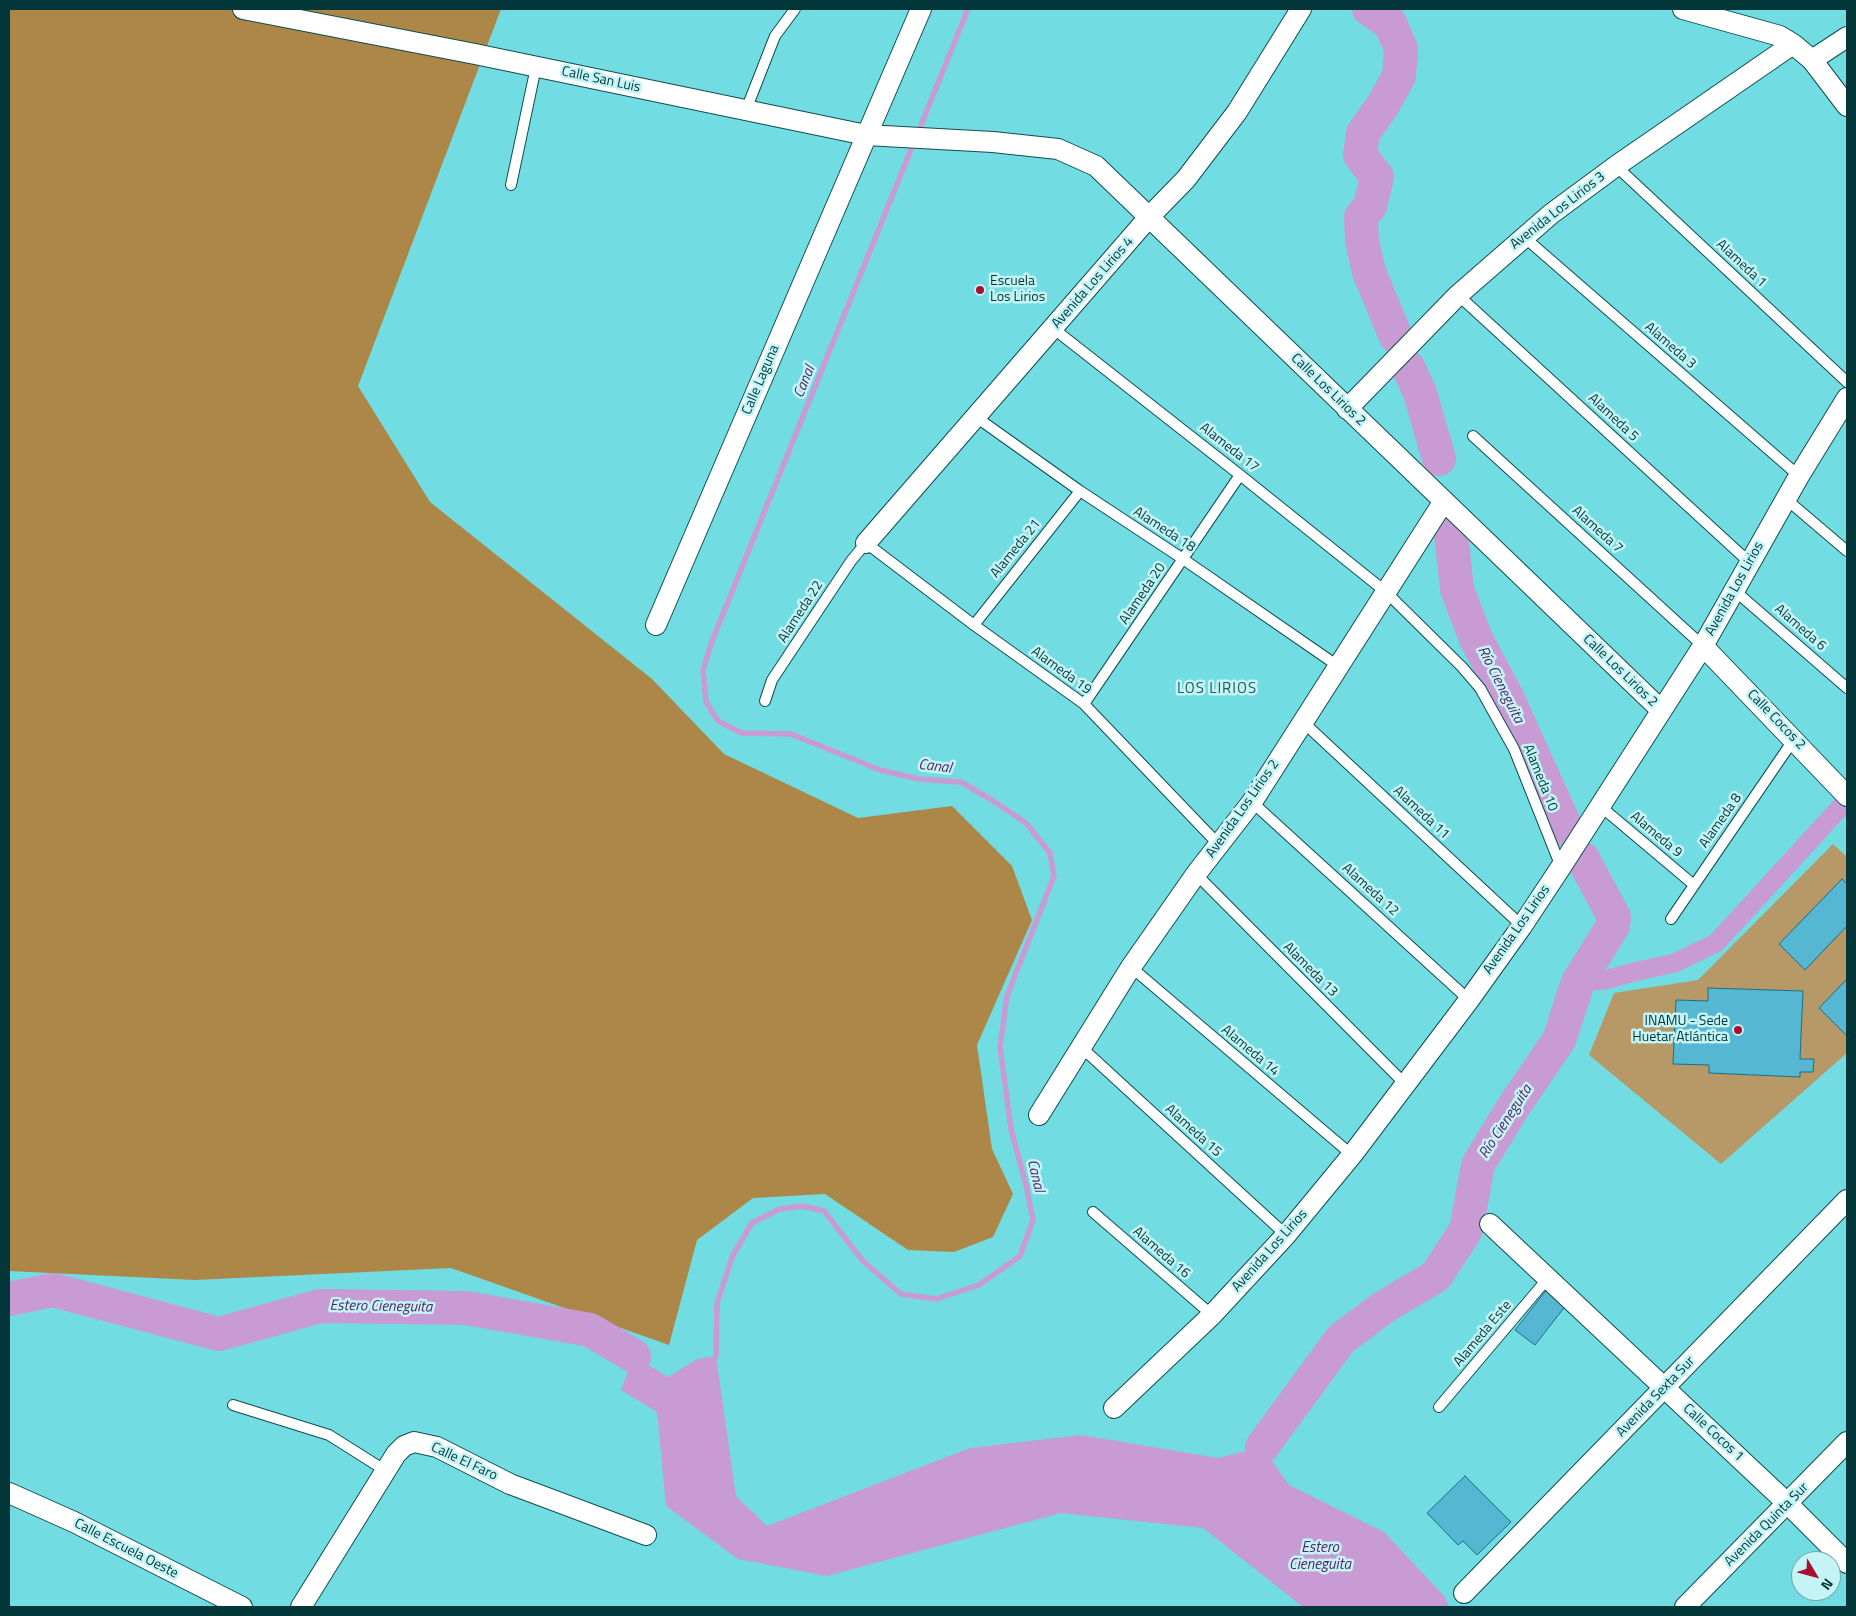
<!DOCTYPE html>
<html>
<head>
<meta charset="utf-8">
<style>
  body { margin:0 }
  #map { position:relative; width:1856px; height:1616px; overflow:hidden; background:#71dde2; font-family:"Titillium Web",sans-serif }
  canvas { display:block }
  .frame { position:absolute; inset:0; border:10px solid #033638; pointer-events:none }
  .north { position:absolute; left:1791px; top:1551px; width:50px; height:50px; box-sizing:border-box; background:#c4f4f6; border:1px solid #77a8aa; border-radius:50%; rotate:127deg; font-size:14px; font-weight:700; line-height:20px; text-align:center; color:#033638 }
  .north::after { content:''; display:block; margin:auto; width:18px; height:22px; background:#a8102f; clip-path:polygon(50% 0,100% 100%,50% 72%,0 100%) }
</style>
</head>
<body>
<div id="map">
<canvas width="1856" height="1616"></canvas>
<div class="frame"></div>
<div class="north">N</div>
</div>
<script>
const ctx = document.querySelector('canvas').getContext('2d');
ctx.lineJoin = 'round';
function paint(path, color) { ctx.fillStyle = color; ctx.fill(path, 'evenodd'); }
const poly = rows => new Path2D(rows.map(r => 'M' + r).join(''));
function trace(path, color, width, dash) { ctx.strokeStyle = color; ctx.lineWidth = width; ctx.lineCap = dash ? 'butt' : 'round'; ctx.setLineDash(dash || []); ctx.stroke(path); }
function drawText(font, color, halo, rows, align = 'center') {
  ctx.font = font + ' "Titillium Web",sans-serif'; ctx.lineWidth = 5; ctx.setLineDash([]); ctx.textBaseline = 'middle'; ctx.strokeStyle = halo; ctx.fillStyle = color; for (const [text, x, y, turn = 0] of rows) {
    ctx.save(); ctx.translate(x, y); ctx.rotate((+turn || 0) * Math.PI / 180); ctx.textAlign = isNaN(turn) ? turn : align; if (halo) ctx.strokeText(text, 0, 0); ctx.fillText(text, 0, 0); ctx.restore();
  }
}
paint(poly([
  [1833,844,1847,857,1847,1053,1721,1164,1589,1055,1614,993,1698,980],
  [1709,988,1803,991,1800,1059,1814,1059,1813,1072,1800,1072,1800,1077,1709,1073,1709,1065,1673,1064,1676,1000,1708,1001]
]), '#b79968');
paint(poly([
  [9,9,501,9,358,386,430,502,652,679,724,754,858,818,952,806,1012,866,1032,920,977,1045,992,1149,1013,1194,993,1237,954,1252,908,1250,825,1194,753,1198,697,1240,669,1345,451,1268,195,1280,9,1271]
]), '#ac8747');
paint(poly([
  [634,1356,668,1377,697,1359,716,1356,736,1496,767,1526,970,1448,1081,1435,1218,1458,1262,1447,1289,1485,1384,1532,1444,1596,1449,1607,1303,1607,1203,1528,1061,1513,827,1576,738,1559,666,1506,657,1412,621,1390]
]), '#c89bd4');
trace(poly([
  [716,1356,717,1303,733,1255,752,1223,780,1209,803,1206,824,1211,863,1261,901,1294,936,1299,979,1285,1020,1256,1033,1220,1026,1185,1011,1129,1000,1047,1007,996,1054,876,1050,853,1026,823,992,800,961,782,919,779,880,770,791,734,742,733,718,721,706,702,703,670,712,641,968,9]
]), '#c89bd4', 5.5);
trace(poly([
  [1578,982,1605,980,1638,971,1675,963,1716,943,1847,800]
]), '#c89bd4', 19);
trace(poly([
  [1369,9,1390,23,1401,49,1399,76,1383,105,1363,133,1360,155,1377,177,1370,206,1361,217,1362,241,1369,272,1396,337],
  [1408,367,1420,393,1439,459],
  [1451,535,1457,589,1476,639,1507,697,1567,830],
  [9,1299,53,1290,219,1334,320,1306,466,1308,590,1330,634,1356],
  [1262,1447,1341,1339,1384,1307,1436,1276,1466,1230,1478,1165,1512,1109,1559,1040,1578,982,1613,926,1614,917,1583,859]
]), '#c89bd4', 34);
const building = poly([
  [1842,879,1847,884,1847,926,1805,970,1779,944,1842,879],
  [1847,979,1847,1036,1819,1008,1847,979],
  [1708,988,1803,991,1800,1059,1814,1059,1813,1072,1800,1072,1800,1077,1709,1073,1709,1065,1673,1064,1676,1000,1708,1001,1708,988],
  [1548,1288,1567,1304,1535,1345,1515,1330,1548,1288],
  [1465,1476,1511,1522,1477,1555,1463,1541,1458,1545,1427,1513,1465,1476]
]);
paint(building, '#55b7d2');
trace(building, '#1e6d81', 1);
const lane = poly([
  [746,110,775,36,795,9],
  [1616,166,1847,382],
  [511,185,536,67],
  [1524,237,1799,476],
  [1458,295,1749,562],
  [1054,329,1240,475,1386,592,1462,667,1480,688,1514,749,1561,867],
  [976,417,1080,491,1183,559,1338,666],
  [1473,436,1703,646],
  [1786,499,1847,551],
  [1734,590,1847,688],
  [974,625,1080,491],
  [765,701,772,680,851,561,866,543,974,625,1084,704,1219,845],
  [1084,704,1240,475],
  [1302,721,1522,926],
  [1252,802,1469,1000],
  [1599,805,1694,885],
  [1196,874,1405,1084],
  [1671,919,1794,739],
  [1131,967,1352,1155],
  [1081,1047,1286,1235],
  [1093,1212,1212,1315],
  [233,1405,329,1435,386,1471],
  [1439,1407,1548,1278]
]);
const street = poly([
  [243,9,475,54,866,135,993,142,1058,149,1096,166,1661,710],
  [1683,9,1780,36,1793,44,1812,60,1847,106],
  [1812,60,1847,37],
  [1347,409,1458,295,1551,214,1616,166,1793,44],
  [866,543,1150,216,1186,179,1237,112,1301,9],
  [656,625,921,9],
  [1703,646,1847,796],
  [1039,1115,1131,967,1196,874,1252,802,1444,501],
  [1490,1224,1788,1504,1847,1563],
  [1114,1408,1212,1315,1286,1235,1352,1155,1469,1000,1522,926,1561,867,1703,646,1799,476,1847,398],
  [9,1493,74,1522,242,1607],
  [1464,1593,1847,1200],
  [301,1607,396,1454,404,1446,414,1442,437,1447,510,1484,646,1535],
  [1685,1607,1847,1442]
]);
trace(lane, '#0f4e50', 12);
trace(street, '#0f4e50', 22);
trace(lane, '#fff', 10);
trace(street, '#fff', 20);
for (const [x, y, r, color] of [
  [980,290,5,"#a8102f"],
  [1738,1030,5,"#a8102f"]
]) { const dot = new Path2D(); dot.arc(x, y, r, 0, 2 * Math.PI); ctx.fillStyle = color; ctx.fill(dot); trace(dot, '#c4f4f6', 2); }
drawText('14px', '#033638', '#c4f4f6', [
  ["Calle San Luis",601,80,12],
  ["Avenida Los Lirios 3",1558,211,-38],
  ["Alameda 1",1741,264,43],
  ["Avenida Los Lirios 4",1093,283,-49],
  ["Alameda 3",1670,346,41],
  ["Calle Laguna",761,380,-67],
  ["Calle Los Lirios 2",1328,390,44],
  ["Alameda 5",1613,418,43],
  ["Alameda 17",1229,448,38],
  ["Alameda 18",1164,530,33],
  ["Alameda 7",1597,530,42],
  ["Alameda 21",1016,549,-51],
  ["Avenida Los Lirios",1735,589,-61],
  ["Alameda 20",1143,594,-56],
  ["Alameda 22",801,612,-57],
  ["Alameda 6",1800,628,41],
  ["Alameda 19",1061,671,36],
  ["Calle Los Lirios 2",1620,671,44],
  ["Calle Cocos 2",1776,720,46],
  ["Alameda 10",1540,778,68],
  ["Avenida Los Lirios 2",1243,809,-55],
  ["Alameda 11",1421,813,43],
  ["Alameda 8",1721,821,-55],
  ["Alameda 9",1656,835,40],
  ["Alameda 12",1370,890,42],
  ["Avenida Los Lirios",1517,930,-55],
  ["Alameda 13",1310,970,45],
  ["Alameda 14",1250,1051,40],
  ["Alameda 15",1193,1131,42],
  ["Avenida Los Lirios",1270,1251,-48],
  ["Alameda 16",1161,1253,41],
  ["Alameda Este",1483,1334,-50],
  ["Avenida Sexta Sur",1656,1397,-46],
  ["Calle Cocos 1",1713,1433,43],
  ["Calle El Faro",464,1462,25],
  ["Avenida Quinta Sur",1767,1525,-45],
  ["Calle Escuela Oeste",126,1549,27]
]);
drawText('14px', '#033638', '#c4f4f6', [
  ["Escuela",990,282],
  ["Los Lirios",990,298],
  ["INAMU - Sede",1728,1022,"right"],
  ["Huetar Atlántica",1728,1038,"right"]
], 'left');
drawText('italic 15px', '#582165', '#c4f4f6', [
  ["Canal",805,382,-68],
  ["Río Cieneguita",1500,685,63],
  ["Canal",935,767,7],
  ["Río Cieneguita",1506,1122,-57],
  ["Canal",1035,1176,77],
  ["Estero Cieneguita",381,1307,1],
  ["Estero",1320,1548],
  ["Cieneguita",1320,1565]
]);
ctx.letterSpacing = '1px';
drawText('15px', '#205a5d', '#c4f4f6', [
  ["LOS LIRIOS",1217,689]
]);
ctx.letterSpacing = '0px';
</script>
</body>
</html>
